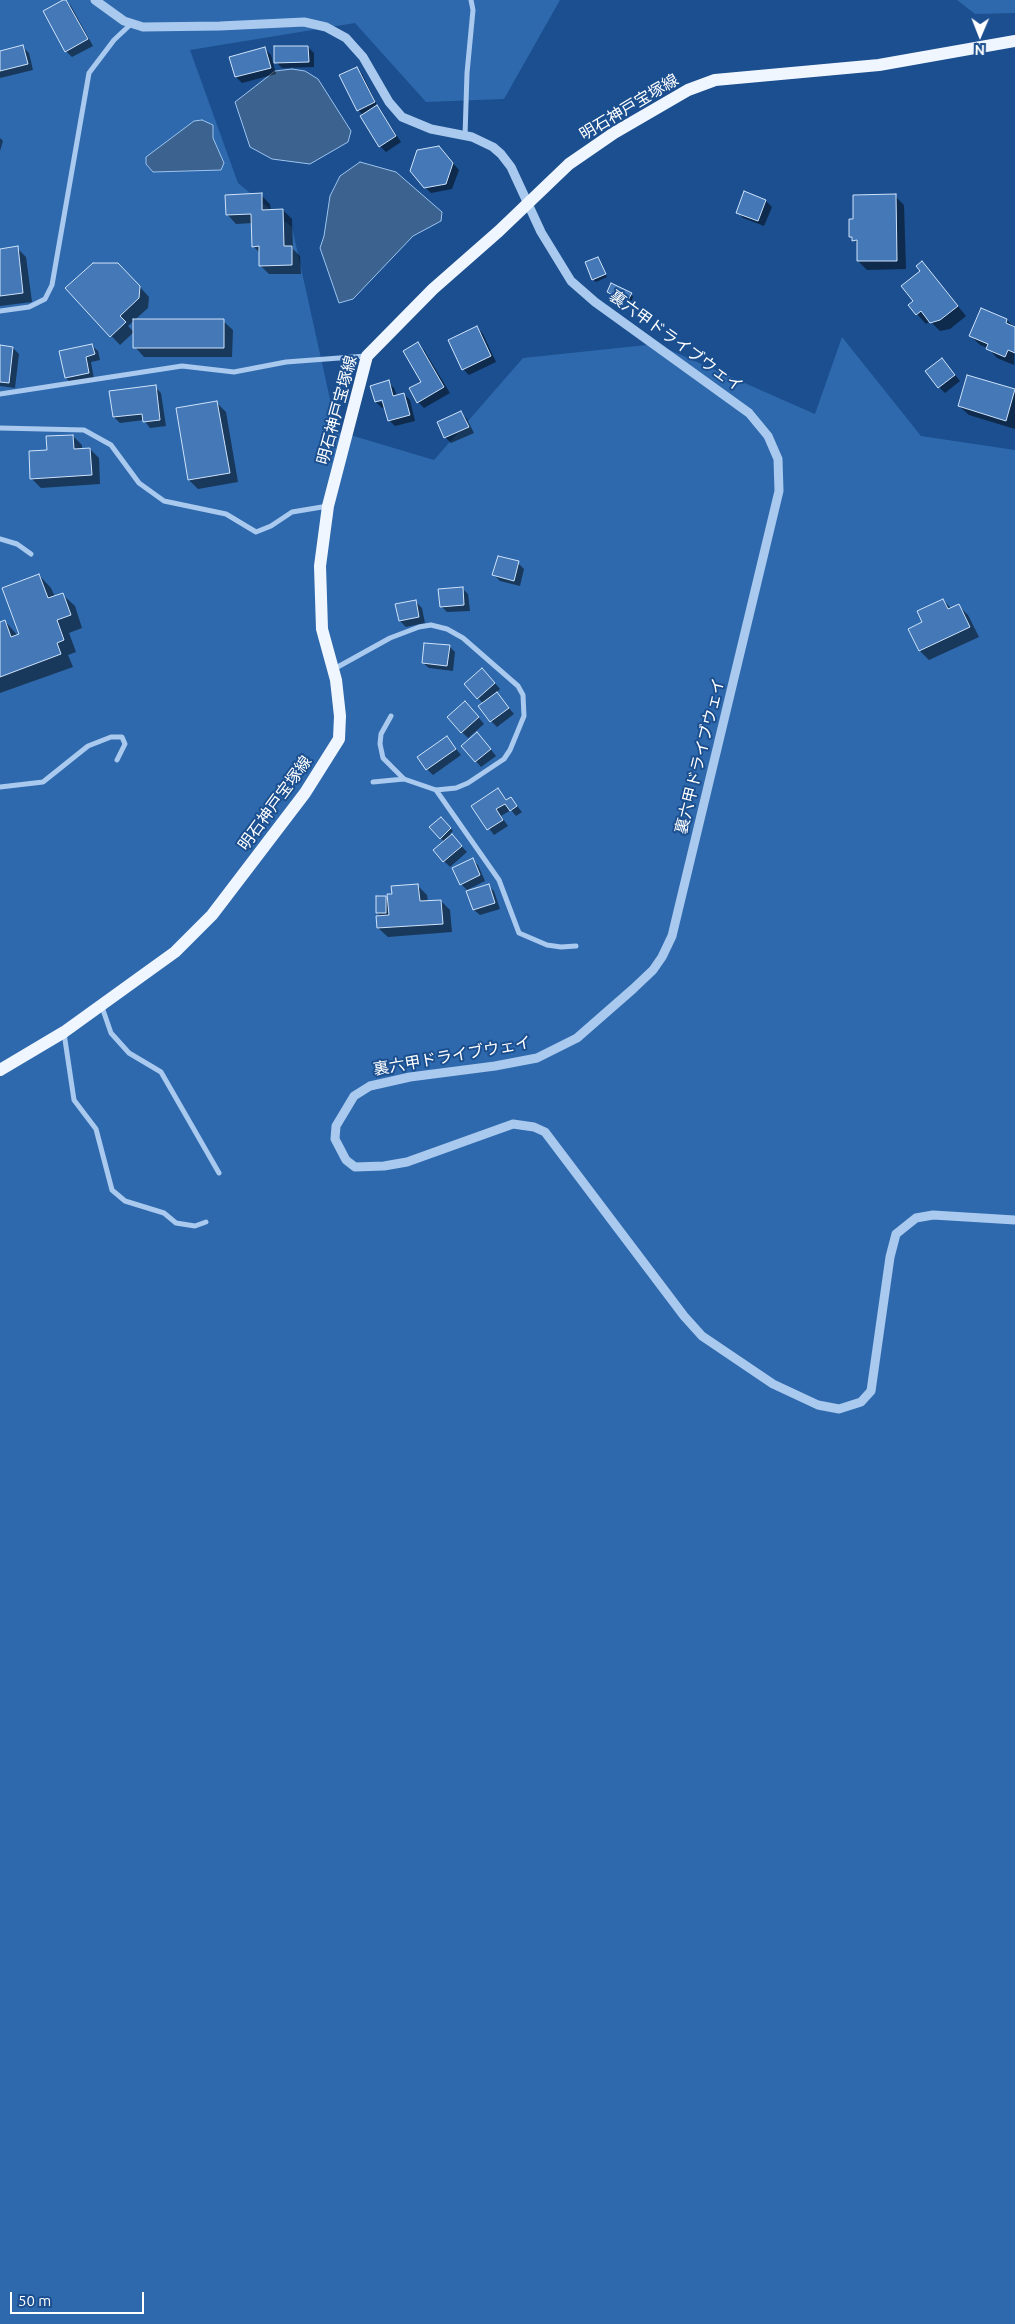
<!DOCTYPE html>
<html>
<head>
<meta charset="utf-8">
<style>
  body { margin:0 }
  #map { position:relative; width:1015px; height:2324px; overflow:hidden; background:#1b4f8f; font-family:Ubuntu,sans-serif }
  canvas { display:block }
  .north { position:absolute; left:955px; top:10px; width:50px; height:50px; -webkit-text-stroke:4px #1b4f8f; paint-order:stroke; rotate:181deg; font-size:14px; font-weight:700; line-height:20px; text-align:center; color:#fff }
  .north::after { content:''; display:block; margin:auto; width:18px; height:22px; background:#fff; clip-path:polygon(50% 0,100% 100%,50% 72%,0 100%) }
  .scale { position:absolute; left:10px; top:2292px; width:134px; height:22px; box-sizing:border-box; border:2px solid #fff; border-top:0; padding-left:6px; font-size:15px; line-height:18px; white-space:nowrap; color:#fff; -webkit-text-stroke:4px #1b4f8f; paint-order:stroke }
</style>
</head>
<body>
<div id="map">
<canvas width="1015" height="2324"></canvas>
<div class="north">N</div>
<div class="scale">50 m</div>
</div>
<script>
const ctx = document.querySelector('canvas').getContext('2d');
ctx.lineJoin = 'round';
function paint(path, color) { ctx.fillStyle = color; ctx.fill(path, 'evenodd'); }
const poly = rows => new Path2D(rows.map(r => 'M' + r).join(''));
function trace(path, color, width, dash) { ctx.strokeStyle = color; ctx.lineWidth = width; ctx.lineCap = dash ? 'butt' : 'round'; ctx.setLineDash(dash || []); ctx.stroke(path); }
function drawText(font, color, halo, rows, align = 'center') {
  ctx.font = font + ' Ubuntu,"Noto Sans JP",sans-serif'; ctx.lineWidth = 4; ctx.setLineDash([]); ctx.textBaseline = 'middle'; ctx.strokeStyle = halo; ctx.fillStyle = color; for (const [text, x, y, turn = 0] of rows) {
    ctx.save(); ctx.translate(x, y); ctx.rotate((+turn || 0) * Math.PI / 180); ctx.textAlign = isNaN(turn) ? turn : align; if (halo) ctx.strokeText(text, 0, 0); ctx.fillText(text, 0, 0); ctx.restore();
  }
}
paint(poly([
  [0,0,560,0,504,99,426,102,355,23,190,50,238,183,292,227,337,431,434,460,523,358,656,344,815,414,842,337,921,436,1015,450,1015,2324,0,2324],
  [957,0,1015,0,1015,13,975,14]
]), '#2e69ad');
const water = poly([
  [292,69,305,71,318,79,351,131,348,142,310,164,272,159,250,147,235,102,275,71,292,69],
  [202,120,213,125,213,138,224,163,221,170,153,172,146,164,146,157,194,121,202,120],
  [360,162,396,172,442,212,441,221,413,236,353,299,339,303,320,248,324,236,330,196,340,176,360,162]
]);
paint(water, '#3c6290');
trace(water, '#9cc4f0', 1);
paint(poly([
  [65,0,71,6,93,46,72,57,66,51],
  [23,47,29,53,33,70,0,78,0,52],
  [308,47,314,53,314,67,282,68,276,62],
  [265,49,271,55,276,74,242,83,236,77,231,58],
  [356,68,362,74,379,109,401,142,386,152,380,146,363,115,358,110,341,75],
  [0,138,3,141,0,151],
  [445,154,459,170,452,189,431,193,425,187],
  [745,193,766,201,772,207,764,226,743,218,738,212],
  [261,195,270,204,271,211,283,210,292,219,293,249,300,256,301,274,269,274,260,265,260,253,253,246,253,223,236,224,227,214],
  [895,196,904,205,906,269,867,270,858,261,858,244,851,236],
  [17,248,26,257,32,302,0,306,0,250],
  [598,258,607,277,596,282,593,279],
  [922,262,966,316,950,329,940,331,930,321,926,324,917,314,914,301],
  [128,274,149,297,148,308,128,326,134,332,120,345,67,289],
  [608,292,631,294,633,297,630,304],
  [1007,320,1015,328,1014,365,997,358,988,348,980,345,970,335],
  [223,321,233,330,232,357,144,357,135,347],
  [477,328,483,334,496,362,469,375,463,369],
  [418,344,424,350,450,393,424,408,418,402,422,382],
  [92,346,98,351,100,360,91,362,94,379,72,384,66,378,61,352],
  [0,347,13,348,19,354,15,388,0,386],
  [942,359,960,381,945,393,939,387],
  [968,376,1015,390,1015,429,969,415,959,406],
  [388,382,394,388,397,396,404,394,410,400,415,421,395,426,389,420,385,407,382,408,376,402],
  [378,400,388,400,378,403],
  [155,387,161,393,166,426,150,428,144,420,120,423,114,417],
  [217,403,226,412,238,482,198,489,189,480],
  [461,413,467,419,474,433,451,443,445,437],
  [73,436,82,445,82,450,90,449,99,458,100,484,41,488,31,478,48,451],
  [518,563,524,569,520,586,500,581,494,575],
  [39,575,51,588,55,597,62,594,75,606,82,628,69,633,76,652,68,655,73,667,0,693,0,623,5,621,18,636,21,634],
  [462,588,468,594,470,611,447,612,441,606],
  [943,600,952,609,959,606,968,615,979,637,929,660,920,651,910,630,924,623],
  [416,602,422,608,425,623,406,627,400,621],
  [449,646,455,652,453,671,429,668,423,663],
  [488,675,500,689,496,693,514,714,497,727,491,721,483,703,478,698],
  [471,708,484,724,468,738,462,732],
  [447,738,461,755,433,775,427,769],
  [483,740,496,756,481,767,463,746],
  [498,790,508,801,511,799,522,812,516,816,511,810,501,816,508,826,494,835,472,806],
  [441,818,453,831,450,834,467,852,450,867,434,851,444,842,431,827],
  [472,859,478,865,485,881,467,890,461,884],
  [488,885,494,891,500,909,480,915,474,910],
  [418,886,427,895,428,902,441,901,450,910,452,932,388,937,378,928,381,917,377,913,385,898,389,901]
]), '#0007');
const building = poly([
  [63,0,66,0,88,39,65,52,43,11,63,0],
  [23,45,28,64,0,71,0,51,23,45],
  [274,46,308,46,309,62,274,63,274,46],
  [265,47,271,68,235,77,229,57,265,47],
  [357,67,375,102,357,111,339,75,357,67],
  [377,105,396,136,379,147,360,116,377,105],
  [439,146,453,163,446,184,424,188,410,171,417,150,439,146],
  [744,191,766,200,758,221,736,213,744,191],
  [262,193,262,210,283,209,284,246,292,246,292,265,259,266,259,246,252,247,251,214,226,215,225,195,262,193],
  [896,194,897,261,857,261,857,240,852,241,852,237,849,237,849,219,853,219,853,195,896,194],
  [18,246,23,293,0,296,0,249,18,246],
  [598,257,606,274,592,280,585,262,598,257],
  [922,261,958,306,940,320,930,323,921,311,916,315,908,305,913,301,901,286,920,271,916,266,922,261],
  [93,263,118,263,140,286,139,298,120,316,126,322,110,337,65,288,93,263],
  [611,283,632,293,627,302,607,292,611,283],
  [981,308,1007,319,1006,323,1015,327,1015,353,1008,350,1005,357,986,349,988,344,969,336,981,308],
  [133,319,224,319,224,348,133,348,133,319],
  [477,326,491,356,462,370,448,340,477,326],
  [418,342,444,387,417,403,409,388,421,382,403,351,418,342],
  [92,344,95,354,86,357,89,373,65,378,59,351,92,344],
  [0,345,13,347,9,383,0,382,0,345],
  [942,358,955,375,938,388,925,371,942,358],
  [967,375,1015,389,1006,421,958,406,967,375],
  [389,380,393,396,404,393,410,415,388,421,382,400,375,402,370,386,389,380],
  [156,385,160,420,143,422,142,414,113,417,109,391,156,385],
  [217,401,230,473,188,480,176,408,217,401],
  [461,411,469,427,444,438,437,422,461,411],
  [73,435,74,449,90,448,92,475,30,479,29,451,47,450,46,436,73,435],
  [498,556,519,561,514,581,492,575,498,556],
  [39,574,48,598,63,593,71,615,57,620,64,640,57,643,61,654,0,677,0,622,5,620,11,637,19,634,2,588,39,574],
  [463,587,464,605,440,607,438,589,463,587],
  [943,599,948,609,959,604,970,627,919,651,908,629,922,622,917,611,943,599],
  [416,600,419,617,399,621,395,604,416,600],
  [424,643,450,645,447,666,422,663,424,643],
  [482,668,495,683,477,699,464,684,482,668],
  [497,692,509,708,490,722,478,706,497,692],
  [465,701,479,717,461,733,447,717,465,701],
  [477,732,491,749,475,762,461,746,477,732],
  [447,736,456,749,426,770,417,757,447,736],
  [498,788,506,800,511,797,517,806,510,811,505,804,496,809,503,820,487,830,471,806,498,788],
  [441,817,451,828,440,839,429,827,441,817],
  [452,834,462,846,443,862,433,850,452,834],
  [473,858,480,875,460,885,452,868,473,858],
  [418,884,420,901,441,900,443,924,377,928,376,916,389,915,387,894,392,894,391,886,418,884],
  [489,884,495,903,473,910,466,891,489,884],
  [376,896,386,896,386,913,376,913,376,896]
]);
paint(building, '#4478b7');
trace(building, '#cfe3fa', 1);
trace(poly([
  [465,136,467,73,473,10,471,0],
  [0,311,29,307,45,299,52,285,89,73,114,40,131,24],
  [0,394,182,366,234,372,286,362,366,356],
  [0,428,84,430,111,445,139,483,164,501,226,514,256,532,271,526,292,512,328,506],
  [0,539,17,544,31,554],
  [334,669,390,638,419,627,431,625,447,629,463,638,518,686,523,695,524,716,510,750,504,759,468,783,456,788,436,790,404,779,373,782],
  [391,716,381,734,380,744,383,758,404,779],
  [0,787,43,782,88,746,111,737,122,737,125,744,117,760],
  [436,790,499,880,519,933,547,945,561,947,576,946],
  [102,1007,111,1033,129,1053,161,1072,219,1173],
  [64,1033,74,1100,96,1129,112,1190,125,1201,164,1213,176,1223,195,1226,206,1222]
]), '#a9c9ee', 5);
trace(poly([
  [95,0,124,21,143,27,220,26,304,22,326,27,346,38,363,57,389,102,402,117,431,129,472,137,493,147,501,154,511,167,541,232,571,281,595,302,749,413,768,436,778,459,779,491,672,936,662,957,653,970,633,989,577,1038,537,1058,495,1066,410,1077,370,1086,354,1096,336,1126,335,1139,346,1160,355,1167,384,1166,407,1162,513,1124,534,1127,545,1132,684,1316,702,1336,773,1384,818,1405,839,1409,861,1402,871,1391,890,1257,896,1234,916,1218,933,1215,1015,1220]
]), '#a9c9ee', 9);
trace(poly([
  [0,1070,64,1032,175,952,212,915,305,793,339,739,340,716,336,680,322,629,320,566,328,506,367,356,433,289,499,231,569,164,614,133,688,90,715,80,879,65,1015,41]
]), '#f0f6ff', 12);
drawText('16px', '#fff', '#1b4f8f', [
  ["明石神戸宝塚線",629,107,-31],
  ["裏六甲ドライブウェイ",676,341,36],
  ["明石神戸宝塚線",337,410,-75],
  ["裏六甲ドライブウェイ",700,756,-76],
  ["明石神戸宝塚線",275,803,-54],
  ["裏六甲ドライブウェイ",452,1056,-10]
]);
</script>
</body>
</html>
